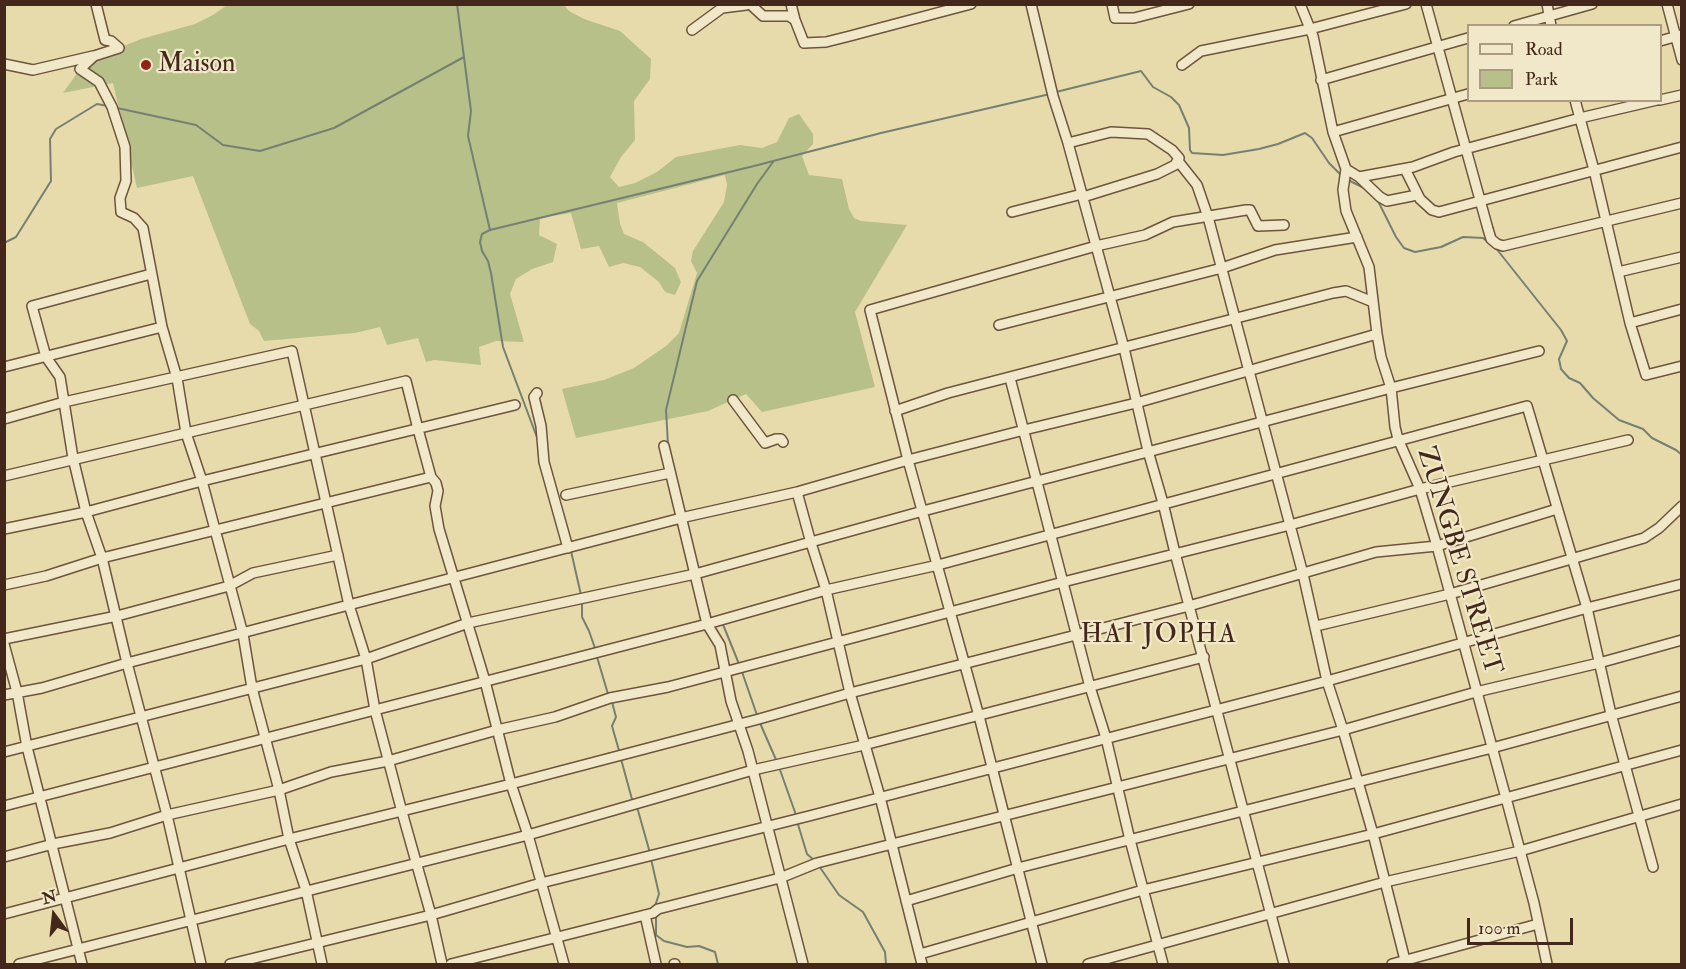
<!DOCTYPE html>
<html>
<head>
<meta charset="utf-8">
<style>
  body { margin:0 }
  #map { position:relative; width:1686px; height:969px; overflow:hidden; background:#e8dbab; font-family:"IM FELL Double Pica",serif }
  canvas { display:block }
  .frame { position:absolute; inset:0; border:6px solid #43271a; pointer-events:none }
  .legend { position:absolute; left:1467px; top:24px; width:195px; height:78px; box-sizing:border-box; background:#f0e8c8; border:2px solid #ab9b82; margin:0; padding:8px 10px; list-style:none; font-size:18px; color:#43271a }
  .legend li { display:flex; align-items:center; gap:12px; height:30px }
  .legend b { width:30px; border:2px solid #ab9b82 }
  .north { position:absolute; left:24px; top:885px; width:60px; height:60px; -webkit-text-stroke:4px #f0e8c8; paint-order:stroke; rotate:345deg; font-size:16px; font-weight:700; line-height:24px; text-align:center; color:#43271a }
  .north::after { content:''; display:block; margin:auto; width:21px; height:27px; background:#43271a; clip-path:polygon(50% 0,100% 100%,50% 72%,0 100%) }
  .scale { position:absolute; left:1467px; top:918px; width:106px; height:27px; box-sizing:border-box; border:3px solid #43271a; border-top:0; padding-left:8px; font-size:18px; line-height:21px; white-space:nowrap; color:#43271a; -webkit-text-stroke:4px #f0e8c8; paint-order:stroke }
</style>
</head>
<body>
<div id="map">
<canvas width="1686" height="969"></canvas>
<div class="frame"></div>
<ul class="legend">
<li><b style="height:8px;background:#f0e8c8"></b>Road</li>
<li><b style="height:16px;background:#b7c088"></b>Park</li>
</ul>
<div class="north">N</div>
<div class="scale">100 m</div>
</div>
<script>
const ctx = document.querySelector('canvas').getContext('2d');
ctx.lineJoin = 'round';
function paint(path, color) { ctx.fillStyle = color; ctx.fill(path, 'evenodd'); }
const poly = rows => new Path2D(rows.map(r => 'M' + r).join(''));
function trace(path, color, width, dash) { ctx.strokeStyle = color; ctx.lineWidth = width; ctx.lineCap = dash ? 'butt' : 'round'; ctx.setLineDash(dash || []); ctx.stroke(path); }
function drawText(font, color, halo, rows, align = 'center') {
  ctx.font = font + ' "IM FELL Double Pica",serif'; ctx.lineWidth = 4.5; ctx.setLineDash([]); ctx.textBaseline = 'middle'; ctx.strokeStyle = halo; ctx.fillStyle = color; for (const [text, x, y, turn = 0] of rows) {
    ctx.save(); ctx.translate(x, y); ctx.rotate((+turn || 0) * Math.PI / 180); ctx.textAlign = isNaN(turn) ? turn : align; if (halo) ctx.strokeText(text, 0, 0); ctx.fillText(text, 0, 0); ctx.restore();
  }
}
paint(poly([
  [227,5,564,5,569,11,584,19,620,31,651,59,650,79,634,101,635,140,621,157,610,177,619,187,635,183,657,172,676,157,740,145,762,148,777,142,789,118,799,114,813,134,813,144,802,156,809,175,842,179,849,209,854,218,861,221,907,225,855,312,875,387,762,412,746,394,708,411,576,438,562,389,604,380,634,368,666,346,679,333,697,273,691,261,693,251,724,202,727,185,725,175,617,203,620,224,624,234,643,242,675,268,681,282,675,295,665,292,659,282,640,267,623,263,609,267,599,246,581,249,571,213,540,218,539,235,557,244,553,262,532,269,516,279,510,294,524,342,496,341,479,347,481,365,434,360,426,362,418,338,387,345,380,327,355,333,264,341,259,331,250,324,193,176,137,188,113,83,63,93,80,69,119,48,141,39,195,24,213,15]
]), '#b7c088');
trace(poly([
  [457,4,471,111,468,136,490,230,754,166,881,133,1050,94],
  [1056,92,1141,71,1153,87,1171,97,1179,105,1189,128,1190,150,1192,153,1223,155,1259,149,1278,144,1305,133,1312,138,1329,163,1341,175],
  [117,108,196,125,223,145,260,151,334,128,464,57],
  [1348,180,1364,188],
  [1377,199,1396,237,1404,248,1415,252,1441,247,1463,237,1483,238,1488,242],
  [490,230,482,234,480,242,482,251,488,261,491,273,503,347,538,440],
  [4,243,16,237,51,181,50,139,56,129,97,104,108,106],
  [1495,247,1561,330,1567,341,1559,359,1561,369,1569,378,1580,383,1593,398,1619,420,1643,429,1652,438,1676,450,1682,455],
  [668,445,666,410,697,281,757,184,773,162],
  [571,551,581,595],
  [582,600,582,617,589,631,596,651],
  [707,605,711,618,713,618],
  [722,622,739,664],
  [597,657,608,694],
  [741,669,758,718],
  [612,702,616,717,612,726,620,754],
  [760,723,777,762],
  [621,759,633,803],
  [779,767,796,815],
  [637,807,650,853],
  [797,821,807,854,815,861],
  [651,859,659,894,655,906],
  [819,866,839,895,863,912,885,952,886,964],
  [656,915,656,935,664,941,687,947,699,946,715,952,718,964]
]), '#758072', 2);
const minor = poly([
  [96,4,105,40,111,41,119,48,94,56,80,69,99,82,112,107,125,147,126,181,120,198,121,212,134,218,143,228,162,327,177,378,186,433,202,481,243,634,252,688,279,790,289,839,306,890,322,964],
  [750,4,763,16,789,16,795,20,804,43,826,42,850,36,971,4],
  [791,4,795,20],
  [1031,4,1053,96,1068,143,1124,348,1148,451,1163,503,1175,553,1284,964],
  [1112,4,1115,18,1134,18,1189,4],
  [1300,4,1313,36,1333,132,1346,169,1359,177,1380,197,1387,201,1417,195],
  [1426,4,1488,229,1491,239,1497,244,1503,246,1682,203],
  [1547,4,1551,26],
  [1667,4,1682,60],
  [1514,26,1592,4],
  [692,30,722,8,746,5],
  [1660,41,1681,35],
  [4,64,33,70,93,56],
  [1182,65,1201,51,1310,29,1406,4],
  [1321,80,1468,38],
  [1575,100,1594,170,1630,323,1646,375,1682,366],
  [1660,100,1682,95],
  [1333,132,1468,94],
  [1068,143,1111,132,1148,134,1172,150,1179,158,1175,165,1157,174,1083,197],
  [1178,161,1197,185,1208,217,1303,574,1327,681,1343,730,1373,834,1406,964],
  [1346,169,1343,190,1346,211,1369,267,1377,334,1381,357,1391,388,1395,427,1398,439,1420,489,1437,546,1506,798,1534,903,1547,964],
  [1405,169,1420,199,1432,210,1439,212,1682,147],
  [1359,177,1413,167,1454,152,1580,118,1657,100],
  [1012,212,1082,194],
  [1618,272,1682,257],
  [151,274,32,306,46,357,60,377,73,458,86,512,102,558,127,663,167,815,201,964],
  [1630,323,1682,309],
  [999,325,1222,268,1275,250,1357,237],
  [4,367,162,327],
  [1010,378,1090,687,1106,738,1130,840,1163,964],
  [537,393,534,397,541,426,544,462,568,548],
  [733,400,765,443,776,439,781,439,783,442],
  [895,411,948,393,1333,293,1346,291,1373,302],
  [4,419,64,402,292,351,349,605,366,659,375,710,402,812,431,915,442,964],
  [664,446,707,624,720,645,731,701,748,751,803,964],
  [4,476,406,381,418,429,431,477,436,483,438,491,435,506,439,529,485,681,511,784,528,835,564,964],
  [797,492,811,543,826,590,850,693,880,797,922,964],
  [566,495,670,473],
  [4,529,86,512,202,481,515,405],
  [4,585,46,576,102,558,431,477],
  [1316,626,1450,594,1644,538,1659,528,1682,506],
  [4,639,117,616,229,586,253,573,338,555],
  [4,644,17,692,27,747,82,964],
  [4,695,42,688,127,663,685,517,797,492,908,460,1024,430,1136,403,1377,334],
  [4,752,366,659,468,623,695,574,923,511,1391,388,1539,351],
  [4,806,707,624,826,590,938,565,1527,406,1587,608,1611,714,1653,867],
  [4,857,53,844,110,833,167,815,279,790,331,772,388,761,497,730,555,717,610,698,668,687,1063,582,1290,525,1420,489,1628,440],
  [906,901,1018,868,1492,748,1682,696],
  [4,914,289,839,511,784,759,719,850,693,1189,606,1376,552,1437,546,1557,509],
  [645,915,656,964],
  [920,954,1143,890,1373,834,1682,750],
  [19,964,528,835,753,770,864,745,1204,657],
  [230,964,431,915,541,883,809,816,1327,681,1587,608,1682,584],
  [451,964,653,913,658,909,780,878,817,863,1343,730,1476,692,1599,663,1682,640],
  [674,964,675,964],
  [1042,964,979,716,908,460,870,310,1096,246,1145,235,1173,222,1246,210,1250,210,1258,226,1284,225],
  [1088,964,1385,882,1520,851,1682,804],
  [1392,964,1538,924]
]);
trace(minor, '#6c543e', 12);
trace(minor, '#f0e8c8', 9);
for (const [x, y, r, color] of [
  [146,65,6,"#8f2418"]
]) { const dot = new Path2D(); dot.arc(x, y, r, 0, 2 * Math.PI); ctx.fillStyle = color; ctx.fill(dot); trace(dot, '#f0e8c8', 2); }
drawText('26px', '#43271a', '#f0e8c8', [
  ["Maison",158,65]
], 'left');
drawText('26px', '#43271a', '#f0e8c8', [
  ["ZUNGBE STREET",1458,561,73]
]);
ctx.letterSpacing = '1.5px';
drawText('27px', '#43271a', '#f0e8c8', [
  ["HAI JOPHA",1159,636]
]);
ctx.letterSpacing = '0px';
</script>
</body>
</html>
